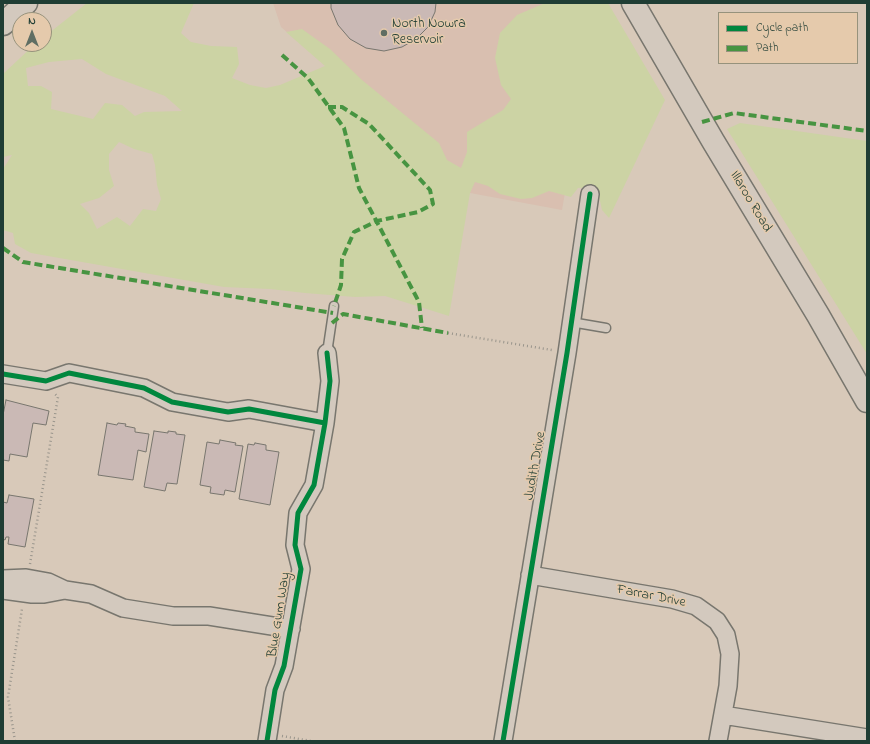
<!DOCTYPE html>
<html>
<head>
<meta charset="utf-8">
<style>
  body { margin:0 }
  #map { position:relative; width:870px; height:744px; overflow:hidden; background:#d8c9b9; font-family:"Indie Flower",sans-serif }
  canvas { display:block }
  .frame { position:absolute; inset:0; border:4px solid #1f3d34; pointer-events:none }
  .legend { position:absolute; left:718px; top:12px; width:140px; height:52px; box-sizing:border-box; background:#e5caac; border:1px solid #96927c; margin:0; padding:5px 7px; list-style:none; font-size:12px; color:#1f3d34 }
  .legend li { display:flex; align-items:center; gap:8px; height:20px }
  .legend b { width:20px; border:1px solid #96927c }
  .north { position:absolute; left:12px; top:12px; width:40px; height:40px; box-sizing:border-box; background:#e5caac; border:1px solid #96927c; border-radius:50%; rotate:0deg; font-size:11px; font-weight:700; line-height:16px; text-align:center; color:#1f3d34 }
  .north::after { content:''; display:block; margin:auto; width:14px; height:18px; background:#606e63; clip-path:polygon(50% 0,100% 100%,50% 72%,0 100%) }
</style>
</head>
<body>
<div id="map">
<canvas width="870" height="744"></canvas>
<div class="frame"></div>
<ul class="legend">
<li><b style="height:5px;background:#00873e"></b>Cycle path</li>
<li><b style="height:5px;background:#479441"></b>Path</li>
</ul>
<div class="north">N</div>
</div>
<script>
const ctx = document.querySelector('canvas').getContext('2d');
ctx.lineJoin = 'round';
function paint(path, color) { ctx.fillStyle = color; ctx.fill(path, 'evenodd'); }
const poly = rows => new Path2D(rows.map(r => 'M' + r).join(''));
function trace(path, color, width, dash) { ctx.strokeStyle = color; ctx.lineWidth = width; ctx.lineCap = dash ? 'butt' : 'round'; ctx.setLineDash(dash || []); ctx.stroke(path); }
function drawText(font, color, halo, rows, align = 'center') {
  ctx.font = font + ' "Indie Flower",sans-serif'; ctx.lineWidth = 3; ctx.setLineDash([]); ctx.textBaseline = 'middle'; ctx.strokeStyle = halo; ctx.fillStyle = color; for (const [text, x, y, turn = 0] of rows) {
    ctx.save(); ctx.translate(x, y); ctx.rotate((+turn || 0) * Math.PI / 180); ctx.textAlign = isNaN(turn) ? turn : align; if (halo) ctx.strokeText(text, 0, 0); ctx.fillText(text, 0, 0); ctx.restore();
  }
}
paint(poly([
  [273,3,598,3,562,210,470,193,281,27]
]), '#d9bfb0');
paint(poly([
  [87,3,194,3,181,33,191,42,211,46,237,47,239,64,232,78,250,85,266,88,280,85,325,66,286,32,302,29,330,49,362,80,439,143,447,160,461,168,467,152,467,132,503,110,511,99,501,85,495,58,500,33,517,15,545,3,608,3,665,100,609,218,602,210,597,187,578,188,571,197,549,191,532,198,521,199,500,194,488,186,475,182,470,193,449,316,385,296,355,297,305,293,270,289,224,287,31,253,15,244,13,233,3,230,3,169,12,155,3,157,3,74,35,44,44,44,44,37],
  [82,59,106,74,165,96,182,111,144,112,135,116,122,105,105,103,93,119,51,109,52,92,41,86,28,86,26,68,49,62],
  [119,142,134,149,152,154,155,165,157,185,161,199,156,211,143,209,130,226,117,217,97,229,89,213,80,204,99,198,114,186,109,170,109,154],
  [740,123,867,141,867,354,727,129]
]), '#ccd3a4');
const building = poly([
  [331,3,436,3,435,12,428,27,416,39,402,47,384,51,366,48,350,39,338,25,331,8,331,3],
  [6,400,49,411,46,425,33,423,27,457,10,454,9,461,3,460,3,415,6,400],
  [107,423,117,425,118,423,126,424,125,426,135,428,135,432,149,434,146,452,138,450,133,480,98,475,107,423],
  [154,431,168,433,168,431,176,432,176,434,185,435,177,484,167,483,165,491,144,487,154,431],
  [220,440,236,443,235,445,243,446,235,492,225,490,224,495,210,493,211,487,200,485,207,442,219,444,220,440],
  [255,443,266,445,266,450,279,452,270,505,239,499,248,444,254,445,255,443],
  [9,495,34,499,25,547,8,544,9,537,6,537,5,540,3,539,3,502,7,503,9,495]
]);
paint(building, '#cab9b5');
trace(building, '#78766e', 1);
const lane = poly([
  [571,322,606,328],
  [327,353,334,306]
]);
const street = poly([
  [3,374,46,381,69,373,144,388,172,402,228,412,249,409,325,423],
  [530,575,672,599,696,606,717,621,726,635,730,654,728,686,718,741],
  [3,579,26,578,48,582,65,590,91,594,123,608,173,616,209,616,291,629],
  [3,590,32,594,44,594,65,590],
  [723,715,867,738],
  [267,741,275,690,284,666,301,569,295,545,298,513,314,485,325,423,330,381,327,353],
  [503,741,567,353,590,194]
]);
const secondary = poly([
  [633,3,713,141,818,315,867,401],
  [3,24,26,3]
]);
trace(lane, '#78766e', 11);
trace(street, '#78766e', 20);
trace(secondary, '#78766e', 25);
trace(poly([
  [448,333,552,350],
  [30,564,58,397,55,394],
  [282,736,311,741],
  [15,741,8,697,22,609]
]), '#99958c', 2.5, [1, 3]);
trace(lane, '#d3c9be', 8);
trace(street, '#d3c9be', 17);
trace(secondary, '#d3c9be', 22);
trace(poly([
  [282,55,308,78,344,128,359,188,419,302,422,328],
  [328,107,342,107,369,124,430,190,433,204,418,212,377,221,354,232,342,259,341,285,334,306],
  [702,122,734,113,867,131],
  [3,248,23,262,333,313],
  [332,323,343,314,448,333]
]), '#479441', 4, [8, 4]);
trace(poly([
  [3,374,46,381,69,373,144,388,172,402,228,412,249,409,325,423],
  [267,741,275,690,284,666,301,569,295,545,298,513,314,485,325,423,330,381,327,353],
  [503,741,567,353,590,194]
]), '#00873e', 5);
for (const [x, y, r, color] of [
  [384,33,4,"#606e63"]
]) { const dot = new Path2D(); dot.arc(x, y, r, 0, 2 * Math.PI); ctx.fillStyle = color; ctx.fill(dot); trace(dot, '#e5caac', 1.5); }
drawText('14px', '#1f3d34', '#e5caac', [
  ["North Nowra",392,25],
  ["Reservoir",392,41]
], 'left');
drawText('14px', '#1f3d34', '#e5caac', [
  ["Illaroo Road",750,202,59],
  ["Judith Drive",536,466,-80],
  ["Farrar Drive",651,597,11],
  ["Blue Gum Way",280,615,-81]
]);
</script>
</body>
</html>
